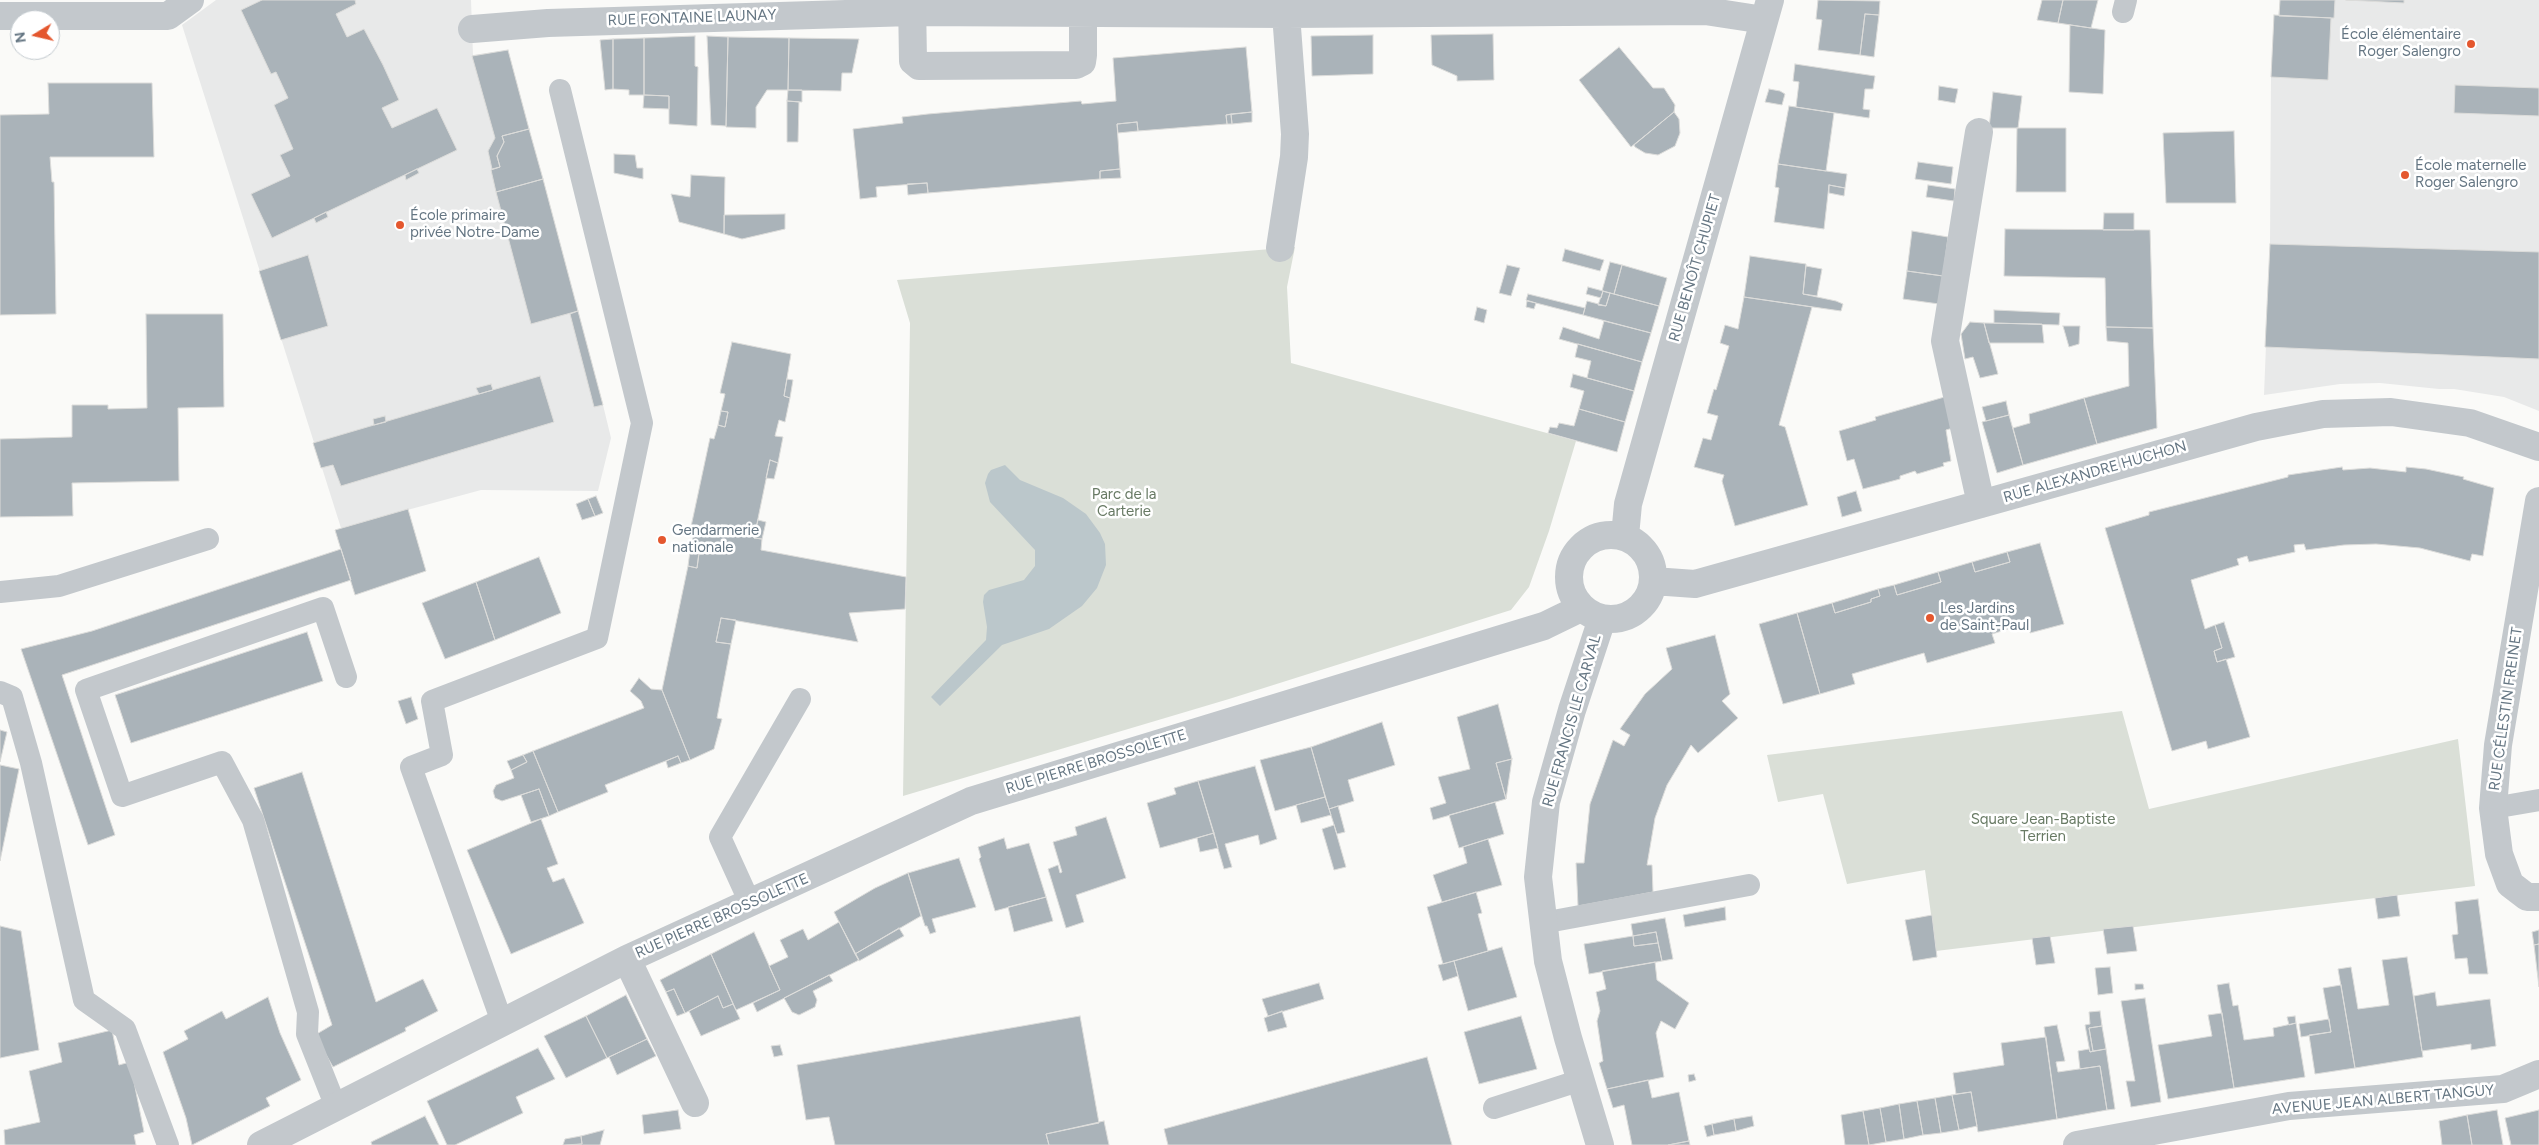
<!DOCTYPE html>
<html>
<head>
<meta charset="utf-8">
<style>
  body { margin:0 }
  #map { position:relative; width:2539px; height:1145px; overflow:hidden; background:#fafaf8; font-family:Figtree,sans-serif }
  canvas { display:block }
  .north { position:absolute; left:10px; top:10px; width:50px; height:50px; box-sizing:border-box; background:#fff; border:1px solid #c1c8cd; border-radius:50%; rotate:261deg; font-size:14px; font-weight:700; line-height:20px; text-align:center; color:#657683 }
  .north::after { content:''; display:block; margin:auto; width:18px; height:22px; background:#e4572e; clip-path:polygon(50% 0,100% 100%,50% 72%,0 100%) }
</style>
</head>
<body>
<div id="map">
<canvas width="2539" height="1145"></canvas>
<div class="north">N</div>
</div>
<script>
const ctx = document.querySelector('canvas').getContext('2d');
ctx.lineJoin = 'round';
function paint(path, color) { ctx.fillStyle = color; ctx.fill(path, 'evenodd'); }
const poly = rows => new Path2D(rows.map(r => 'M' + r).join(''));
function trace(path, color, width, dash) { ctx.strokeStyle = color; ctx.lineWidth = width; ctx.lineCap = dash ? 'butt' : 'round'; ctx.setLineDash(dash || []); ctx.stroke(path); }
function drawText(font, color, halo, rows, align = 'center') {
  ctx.font = font + ' Figtree,sans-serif'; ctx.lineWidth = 5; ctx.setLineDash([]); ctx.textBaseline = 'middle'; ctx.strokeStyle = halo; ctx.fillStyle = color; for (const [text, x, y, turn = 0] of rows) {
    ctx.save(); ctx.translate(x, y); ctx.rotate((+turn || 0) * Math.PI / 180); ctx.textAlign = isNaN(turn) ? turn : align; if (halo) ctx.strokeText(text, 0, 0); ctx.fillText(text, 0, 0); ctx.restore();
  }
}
paint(poly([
  [216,0,471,0,473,55,508,50,603,405,611,438,598,491,481,490,341,528,182,25],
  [2280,0,2539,0,2539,411,2504,397,2454,389,2439,389,2380,383,2340,384,2264,395,2270,244,2271,77]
]), '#e8e9e9');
paint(poly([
  [1295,247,1287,287,1291,363,1576,441,1549,531,1529,587,1511,610,1229,699,903,796,910,323,897,280],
  [2122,711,2149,809,2458,739,2475,886,1936,951,1925,870,1847,884,1823,794,1778,802,1767,755]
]), '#dadfd7');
paint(poly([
  [1005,465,1020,480,1063,498,1086,514,1100,533,1105,544,1106,565,1097,588,1082,606,1049,629,1002,645,940,706,931,697,986,640,987,627,983,602,984,595,989,590,1024,580,1035,566,1035,550,990,502,985,483,988,474,991,470]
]), '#bbc7cb');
const building = poly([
  [262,0,355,0,356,4,336,14,347,37,364,29,383,65,399,100,382,108,392,128,437,108,457,150,272,238,251,194,290,176,280,155,293,149,274,105,288,98,276,72,271,74,241,10,262,0],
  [1818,0,1880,1,1879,15,1865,14,1860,55,1818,50,1822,20,1816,19,1818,0],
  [2042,0,2063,0,2058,23,2037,20,2042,0],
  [2063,0,2098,0,2091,28,2058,23,2063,0],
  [2280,0,2335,0,2334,18,2279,16,2280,0],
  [2346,0,2404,0,2404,3,2346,0],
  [1865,14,1879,15,1874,57,1860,55,1865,14],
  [2274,15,2331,18,2328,80,2271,77,2274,15],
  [2070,25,2105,30,2103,94,2069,92,2070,25],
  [1493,34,1494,80,1457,81,1457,76,1432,65,1431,35,1493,34],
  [1373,35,1373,74,1312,76,1311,36,1373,35],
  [695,36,695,66,698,67,697,126,669,124,669,96,644,95,644,38,695,36],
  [707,36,728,37,726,126,711,125,707,36],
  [728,37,789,38,788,90,767,90,756,107,756,128,726,127,728,37],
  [644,38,644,95,629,95,629,90,613,89,613,39,644,38],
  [789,38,859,39,852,73,842,73,841,91,788,90,789,38],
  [613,39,613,89,605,90,600,40,613,39],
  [1246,47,1252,112,1226,115,1227,124,1138,131,1137,122,1117,124,1120,169,1100,171,1100,179,928,193,927,183,876,187,877,197,860,199,853,129,903,123,902,117,928,114,1081,101,1082,104,1116,101,1113,58,1246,47],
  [1619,47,1653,88,1664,88,1675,105,1674,112,1631,147,1579,80,1619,47],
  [508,50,529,129,502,136,504,142,497,156,500,167,492,169,488,151,495,138,472,56,508,50],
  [1795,64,1875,76,1873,89,1865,89,1863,109,1870,110,1869,118,1796,107,1799,82,1793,81,1795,64],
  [48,83,152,83,154,157,50,157,52,182,54,182,56,314,0,315,0,115,49,114,48,83],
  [2455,85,2539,88,2539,116,2454,113,2455,85],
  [1939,86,1958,89,1955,103,1938,100,1939,86],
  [1769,89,1780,91,1785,94,1782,105,1765,102,1769,89],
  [788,90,802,90,802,102,787,101,788,90],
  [1993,92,2022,96,2018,128,1989,128,1993,92],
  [644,95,669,96,669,109,643,108,644,95],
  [787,101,799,102,798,142,787,142,787,101],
  [1789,106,1834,113,1826,171,1778,164,1789,106],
  [1252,112,1252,122,1232,124,1231,114,1252,112],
  [1674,112,1679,119,1680,133,1675,146,1658,155,1645,153,1635,147,1634,145,1674,112],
  [1231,114,1232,124,1227,124,1226,115,1231,114],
  [1137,122,1138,131,1118,133,1117,124,1137,122],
  [2017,128,2066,128,2066,192,2016,192,2017,128],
  [529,129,543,179,496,192,491,170,500,167,497,156,504,142,502,136,529,129],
  [2234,131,2236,203,2166,203,2163,133,2234,131],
  [614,154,635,155,637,168,643,168,643,179,614,173,614,154],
  [1918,162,1953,167,1951,184,1915,179,1918,162],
  [1778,164,1847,174,1845,188,1829,185,1824,229,1774,222,1779,188,1775,187,1778,164],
  [417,169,419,173,406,180,405,175,417,169],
  [1120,169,1121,178,1100,179,1100,171,1120,169],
  [691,175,725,177,724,234,679,222,671,194,690,197,691,175],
  [543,179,578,311,531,324,496,192,543,179],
  [927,183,928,193,908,195,907,184,927,183],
  [1829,185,1845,188,1844,196,1829,193,1829,185],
  [1928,185,1955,189,1954,201,1926,197,1928,185],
  [326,212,328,217,316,223,314,218,326,212],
  [2104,213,2134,213,2134,230,2103,230,2104,213],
  [785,214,785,229,742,239,724,234,724,215,785,214],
  [2005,229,2150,230,2153,328,2106,327,2105,278,2004,276,2005,229],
  [1912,231,1948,237,1943,276,1907,271,1912,231],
  [2270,244,2539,252,2539,359,2265,347,2270,244],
  [1565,249,1604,260,1600,271,1562,261,1565,249],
  [308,255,328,326,281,340,259,271,308,255],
  [1750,256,1806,264,1803,294,1836,301,1843,304,1841,311,1744,297,1750,256],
  [1610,262,1622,265,1614,294,1602,291,1610,262],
  [1507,265,1520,268,1511,296,1499,293,1507,265],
  [1622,265,1667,278,1659,306,1614,294,1622,265],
  [1806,266,1822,269,1817,296,1803,294,1806,266],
  [1907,271,1943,276,1939,304,1903,299,1907,271],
  [1588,287,1603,291,1601,298,1586,294,1588,287],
  [1603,291,1610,293,1606,306,1598,305,1603,291],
  [1610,293,1659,306,1651,333,1583,315,1587,301,1606,306,1610,293],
  [1528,294,1585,308,1583,315,1536,303,1526,300,1528,294],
  [1744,297,1812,307,1779,425,1785,427,1808,505,1735,526,1722,481,1724,475,1694,467,1703,438,1711,440,1718,416,1707,413,1714,389,1716,390,1729,346,1720,343,1725,325,1738,329,1744,297],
  [1527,301,1536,303,1534,309,1526,307,1527,301],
  [1477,307,1487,310,1484,323,1474,320,1477,307],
  [1994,310,2060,313,2059,325,1994,323,1994,310],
  [578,311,603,405,594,407,570,314,578,311],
  [146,314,223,314,224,407,178,408,179,481,72,483,73,516,0,517,0,439,72,437,72,405,108,405,108,409,147,408,146,314],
  [1604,321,1651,333,1642,362,1559,339,1563,327,1599,339,1604,321],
  [1970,322,1984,323,1998,374,1980,378,1973,357,1965,359,1961,334,1970,322],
  [1984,323,2042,324,2044,343,1989,343,1984,323],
  [2063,326,2080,326,2079,344,2069,347,2063,326],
  [2106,327,2153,328,2157,428,2097,444,2084,398,2129,386,2128,343,2107,341,2106,327],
  [732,342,791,354,784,396,790,398,785,422,779,420,775,436,783,437,778,463,770,460,754,538,762,539,761,550,906,577,905,609,849,613,858,642,721,618,716,642,731,644,717,718,722,719,714,749,690,760,662,690,688,566,697,568,699,553,690,551,693,537,689,536,710,438,714,439,718,425,725,427,728,412,721,411,725,394,720,393,732,342],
  [1578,344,1642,362,1634,391,1587,378,1591,361,1575,357,1578,344],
  [1573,374,1634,391,1625,422,1579,409,1584,391,1570,387,1573,374],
  [540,376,554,422,341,486,333,465,321,468,313,443,540,376],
  [787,379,793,380,790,398,784,396,787,379],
  [491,384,493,390,479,394,476,388,491,384],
  [1948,396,1953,428,1946,430,1951,461,1943,463,1944,466,1917,474,1915,471,1900,476,1900,479,1863,489,1854,459,1847,461,1839,431,1876,420,1875,417,1948,396],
  [2084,398,2097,444,2023,465,2013,428,2030,423,2029,414,2084,398],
  [2006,401,2009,415,1986,421,1982,407,2006,401],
  [1579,409,1625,422,1617,452,1548,433,1550,427,1557,428,1559,423,1574,426,1579,409],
  [721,411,728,412,725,427,718,425,721,411],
  [2009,415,2023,465,1997,473,1982,422,2009,415],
  [385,416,386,422,374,425,373,419,385,416],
  [770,460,778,463,774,479,766,478,770,460],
  [2342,467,2343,470,2370,468,2406,472,2406,467,2426,469,2464,477,2463,479,2494,488,2483,556,2472,554,2470,561,2420,548,2376,544,2344,545,2306,550,2304,544,2294,545,2295,552,2249,562,2247,556,2237,559,2239,565,2191,580,2205,629,2215,625,2222,648,2214,651,2217,662,2226,659,2250,737,2208,749,2206,741,2172,751,2105,528,2149,515,2149,512,2288,477,2288,475,2342,467],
  [1856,491,1862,511,1842,517,1837,497,1856,491],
  [596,496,603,513,595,516,588,499,596,496],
  [588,499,595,516,582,520,576,504,588,499],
  [408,509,426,571,355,595,335,530,408,509],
  [758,520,766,522,762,539,754,538,758,520],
  [2040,543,2064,624,2030,633,2028,623,1992,634,1995,643,1927,663,1924,653,1852,674,1855,684,1820,694,1797,613,1832,603,1835,613,1871,602,1871,599,1880,596,1878,589,1894,585,1897,595,1941,582,1938,572,1972,562,1975,572,2010,562,2007,552,2040,543],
  [341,549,351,580,62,675,115,835,88,845,21,649,92,631,341,549],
  [690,551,699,553,697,568,688,566,690,551],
  [2007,552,2010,562,1975,572,1972,562,2007,552],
  [539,557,561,613,495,640,476,582,539,557],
  [1938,572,1941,582,1897,595,1894,585,1938,572],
  [476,582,495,640,445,659,422,603,476,582],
  [1878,589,1880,596,1871,599,1871,602,1835,613,1832,603,1878,589],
  [1797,613,1820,694,1783,704,1759,624,1797,613],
  [721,618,736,620,731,644,716,642,721,618],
  [2224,622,2235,657,2217,662,2214,651,2222,648,2215,625,2224,622],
  [307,632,323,681,131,743,115,695,307,632],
  [1715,635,1730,694,1722,701,1738,718,1698,753,1691,745,1667,785,1655,818,1647,865,1652,865,1653,892,1578,906,1576,863,1584,863,1590,804,1613,740,1624,746,1630,735,1620,729,1645,694,1672,669,1666,648,1715,635],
  [639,678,651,689,662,690,690,760,681,763,678,756,605,785,608,792,558,812,533,751,644,708,641,701,630,691,639,678],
  [411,697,418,719,406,724,398,701,411,697],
  [1498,704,1512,759,1496,763,1506,799,1433,820,1430,808,1446,803,1438,777,1470,769,1457,717,1498,704],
  [1382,722,1395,765,1348,780,1354,801,1329,809,1311,747,1382,722],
  [0,730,7,732,0,762,0,730],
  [1311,747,1325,797,1275,811,1260,760,1311,747],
  [533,751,558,812,549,816,539,789,502,801,495,798,493,791,496,785,514,778,511,770,527,762,523,755,533,751],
  [523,755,527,762,511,770,507,761,523,755],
  [678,756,681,763,668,768,666,761,678,756],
  [1512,759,1506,799,1496,763,1512,759],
  [0,765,19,769,0,861,0,765],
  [1255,766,1277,839,1260,845,1258,835,1225,844,1232,867,1224,869,1198,781,1255,766],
  [302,772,376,1002,423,979,438,1011,405,1028,406,1031,333,1067,315,1035,332,1025,254,788,302,772],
  [1198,781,1214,833,1160,848,1147,803,1176,794,1174,788,1198,781],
  [539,789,549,816,531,822,521,795,539,789],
  [1325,797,1331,815,1301,823,1296,805,1325,797],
  [1495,802,1504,834,1459,848,1449,815,1495,802],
  [1338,806,1345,832,1337,834,1329,809,1338,806],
  [1106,817,1126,878,1076,895,1084,922,1066,928,1048,869,1058,865,1060,873,1062,872,1053,842,1077,835,1075,827,1106,817],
  [541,819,558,864,547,868,553,882,564,878,584,923,511,954,467,850,541,819],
  [1334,825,1346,867,1334,870,1322,829,1334,825],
  [1214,833,1218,848,1200,852,1197,838,1214,833],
  [1004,838,1007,849,1029,843,1046,897,995,911,979,859,981,857,978,847,1004,838],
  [1488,839,1502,885,1442,902,1433,875,1467,863,1463,847,1488,839],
  [959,858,976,907,932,919,936,932,930,934,927,926,925,926,908,873,959,858],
  [908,873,921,916,855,954,834,912,875,888,908,873],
  [1476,892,1482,913,1478,914,1488,951,1443,964,1427,907,1476,892],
  [2397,895,2400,916,2378,919,2375,898,2397,895],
  [1046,897,1053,921,1014,932,1008,907,1046,897],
  [2478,899,2488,974,2469,974,2467,958,2455,959,2452,935,2458,934,2455,902,2478,899],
  [1725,907,1726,920,1685,927,1683,915,1725,907],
  [1932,915,1937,957,1913,961,1905,920,1932,915],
  [1665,918,1673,959,1662,961,1656,932,1633,936,1631,924,1665,918],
  [839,922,859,960,757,1012,753,1003,780,990,769,966,788,957,780,940,803,929,808,940,839,922],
  [0,926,21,931,39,1050,0,1058,0,926],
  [2133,926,2137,951,2107,954,2103,929,2133,926],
  [899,928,904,936,859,961,855,954,899,928],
  [2539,930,2539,944,2534,945,2532,932,2539,930],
  [754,932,780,990,736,1010,711,954,754,932],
  [1656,932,1658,943,1634,946,1633,936,1656,932],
  [1633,936,1634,946,1658,943,1662,961,1589,974,1584,944,1633,936],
  [2050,936,2055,963,2036,965,2032,938,2050,936],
  [2539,944,2539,987,2534,945,2539,944],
  [1502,947,1517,997,1468,1011,1454,961,1502,947],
  [711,954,733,1004,723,1008,718,996,685,1013,674,989,666,992,660,980,711,954],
  [2407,957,2423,1057,2355,1068,2338,969,2351,967,2358,1009,2389,1005,2382,960,2407,957],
  [1454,961,1458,976,1443,981,1438,965,1454,961],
  [1655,962,1657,980,1689,1003,1675,1029,1661,1021,1656,1033,1664,1077,1607,1089,1599,1063,1603,1061,1597,1021,1600,1011,1596,992,1606,989,1602,971,1655,962],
  [2110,967,2113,993,2098,995,2095,968,2110,967],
  [829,975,833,981,813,991,817,1000,815,1007,799,1015,792,1012,784,998,829,975],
  [1319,983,1324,999,1268,1016,1262,999,1319,983],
  [2229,983,2233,1006,2238,1005,2244,1040,2274,1036,2273,1028,2296,1023,2305,1077,2234,1088,2217,985,2229,983],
  [2135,984,2143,984,2144,989,2135,990,2135,984],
  [2341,985,2355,1068,2315,1074,2309,1035,2331,1032,2323,988,2341,985],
  [674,989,685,1013,677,1016,666,992,674,989],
  [2435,992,2437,1006,2490,999,2496,1046,2471,1050,2471,1044,2422,1051,2414,996,2435,992],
  [626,995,647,1039,607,1058,586,1016,626,995],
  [718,996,723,1008,733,1004,740,1019,701,1036,689,1011,718,996],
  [268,997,280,1033,301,1080,266,1098,270,1106,192,1145,186,1118,163,1052,188,1039,184,1031,222,1011,226,1019,268,997],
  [2145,998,2161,1102,2131,1107,2126,1081,2135,1081,2121,1001,2145,998],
  [1282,1011,1287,1027,1268,1032,1264,1018,1282,1011],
  [2100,1011,2102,1026,2089,1028,2093,1051,2090,1052,2085,1025,2090,1024,2089,1012,2100,1011],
  [2222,1013,2234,1088,2168,1099,2158,1045,2212,1036,2208,1015,2222,1013],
  [586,1016,607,1058,566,1078,544,1036,586,1016],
  [1080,1016,1099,1123,1046,1134,1049,1145,835,1145,829,1117,806,1120,797,1065,1080,1016],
  [1521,1016,1537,1069,1479,1084,1464,1032,1521,1016],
  [2295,1016,2296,1023,2289,1025,2287,1017,2295,1016],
  [2329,1019,2331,1032,2301,1037,2299,1024,2329,1019],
  [2057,1025,2065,1061,2056,1062,2058,1072,2100,1066,2107,1110,2057,1119,2044,1027,2057,1025],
  [2102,1026,2106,1049,2093,1051,2089,1028,2102,1026],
  [112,1030,119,1065,130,1062,144,1132,134,1135,136,1145,5,1145,4,1130,40,1122,29,1071,62,1062,58,1043,112,1030],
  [2046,1037,2057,1119,1978,1132,1971,1092,1956,1094,1953,1073,2004,1065,2001,1043,2046,1037],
  [647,1039,656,1056,617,1075,609,1057,647,1039],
  [780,1045,783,1055,774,1057,771,1046,780,1045],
  [538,1048,555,1079,516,1097,523,1113,455,1145,447,1145,427,1101,538,1048],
  [2089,1049,2090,1052,2106,1049,2115,1109,2107,1110,2100,1066,2080,1069,2078,1051,2089,1049],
  [1427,1057,1452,1145,1168,1145,1164,1129,1427,1057],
  [1694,1074,1696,1080,1689,1082,1688,1075,1694,1074],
  [1648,1080,1652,1098,1679,1092,1689,1141,1668,1145,1632,1145,1624,1105,1613,1108,1607,1089,1648,1080],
  [1971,1092,1977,1126,1959,1130,1952,1095,1971,1092],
  [1952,1095,1959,1130,1941,1133,1935,1098,1952,1095],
  [1935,1098,1941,1133,1923,1135,1917,1101,1935,1098],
  [1917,1101,1923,1135,1904,1139,1899,1104,1917,1101],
  [1899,1104,1904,1139,1886,1142,1880,1108,1899,1104],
  [1880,1108,1886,1142,1869,1145,1863,1111,1880,1108],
  [678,1110,681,1129,644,1134,642,1115,678,1110],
  [2497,1110,2503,1145,2472,1145,2467,1115,2497,1110],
  [2539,1110,2539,1145,2511,1145,2505,1118,2539,1110],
  [1863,1111,1869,1145,1845,1145,1841,1115,1863,1111],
  [2467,1115,2472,1145,2442,1145,2439,1121,2467,1115],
  [425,1116,439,1145,372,1145,371,1142,425,1116],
  [1752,1116,1754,1126,1736,1131,1734,1119,1752,1116],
  [1734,1119,1736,1131,1714,1135,1712,1124,1734,1119],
  [1104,1121,1109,1145,1049,1145,1046,1134,1104,1121],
  [1712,1124,1714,1135,1707,1137,1704,1126,1712,1124],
  [604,1130,600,1145,571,1145,582,1144,581,1136,604,1130],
  [581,1136,582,1144,563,1145,565,1139,581,1136],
  [1689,1141,1690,1145,1668,1145,1689,1141]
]);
paint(building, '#aab3b9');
trace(building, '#dcdcda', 1);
trace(poly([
  [2123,12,2126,0],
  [0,592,59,586,208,539],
  [0,692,12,697,31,763,84,1000,125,1029,168,1145],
  [2493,808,2539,800],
  [750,903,720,837,800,699],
  [1542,923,1749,885],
  [502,1022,411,767,442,755,432,701,597,638,642,423,560,90],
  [336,1107,307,1034,308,1012,253,820,222,762,122,796,86,690,323,608,346,677],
  [1494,1108,1581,1080]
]), '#c3c8cc', 22);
trace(poly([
  [912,0,913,61,919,66,1076,65,1082,62,1083,55,1083,13],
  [0,16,168,16,190,0],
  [472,29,548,23,912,12,1286,14,1705,11,1764,20],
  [1979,132,1945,341,1981,504],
  [1280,248,1294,157,1295,134,1286,14],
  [2539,501,2498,745,2493,808,2499,854,2510,884,2527,897,2539,897],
  '1569 577a42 42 0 1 1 84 0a42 42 0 1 1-84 0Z',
  [1625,536,1628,504,1770,0],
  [1653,581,1695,584,2256,427,2323,414,2391,412,2470,423,2539,447],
  [627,959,695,1103],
  [261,1145,627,959,971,801,1544,626,1581,608],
  [1600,1145,1568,1038,1548,961,1538,877,1546,802,1572,710,1602,619],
  [2077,1145,2289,1106,2503,1089,2539,1074]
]), '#c3c8cc', 28);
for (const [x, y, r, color] of [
  [2471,44,5,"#e4572e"],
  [2405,175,5,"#e4572e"],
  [400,225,5,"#e4572e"],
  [662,540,5,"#e4572e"],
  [1930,618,5,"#e4572e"]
]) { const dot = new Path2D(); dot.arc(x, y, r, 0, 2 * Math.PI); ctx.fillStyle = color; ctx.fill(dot); trace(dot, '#fff', 2); }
drawText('15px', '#657683', '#fff', [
  ["RUE FONTAINE LAUNAY",692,18,-2],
  ["RUE BENOÎT CHUPIET",1695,268,-74],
  ["RUE ALEXANDRE HUCHON",2095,472,-16],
  ["RUE CÉLESTIN FREINET",2506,709,-82],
  ["RUE FRANCIS LE CARVAL",1572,721,-74],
  ["RUE PIERRE BROSSOLETTE",1096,762,-17],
  ["RUE PIERRE BROSSOLETTE",722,916,-24],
  ["AVENUE JEAN ALBERT TANGUY",2383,1100,-5]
]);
drawText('15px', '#657683', '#fff', [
  ["École élémentaire",2461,35,"right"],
  ["Roger Salengro",2461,52,"right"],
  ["École maternelle",2415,166],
  ["Roger Salengro",2415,183],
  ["École primaire",410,216],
  ["privée Notre-Dame",410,233],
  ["Gendarmerie",672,531],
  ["nationale",672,548],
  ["Les Jardins",1940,609],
  ["de Saint-Paul",1940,626]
], 'left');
drawText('15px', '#687a64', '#fff', [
  ["Parc de la",1124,495],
  ["Carterie",1124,512],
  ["Square Jean-Baptiste",2043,820],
  ["Terrien",2043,837]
]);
</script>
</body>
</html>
